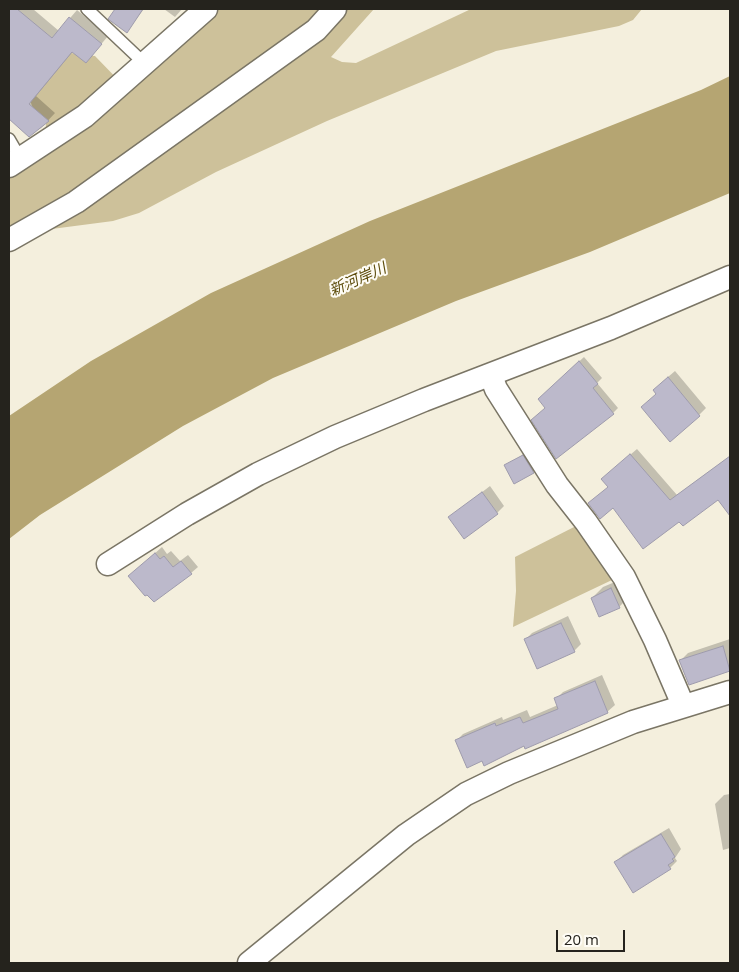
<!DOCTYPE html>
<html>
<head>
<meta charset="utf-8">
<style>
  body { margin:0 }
  #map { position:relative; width:739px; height:972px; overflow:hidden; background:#f4efdd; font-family:"Open Sans",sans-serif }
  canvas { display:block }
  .frame { position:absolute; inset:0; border:10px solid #25231d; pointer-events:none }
  .scale { position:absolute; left:556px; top:930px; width:69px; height:22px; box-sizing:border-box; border:2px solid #25231d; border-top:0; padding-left:6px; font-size:15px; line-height:18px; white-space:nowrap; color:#25231d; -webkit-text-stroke:4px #fefcf5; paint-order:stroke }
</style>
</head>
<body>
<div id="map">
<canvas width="739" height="972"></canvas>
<div class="frame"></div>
<div class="scale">20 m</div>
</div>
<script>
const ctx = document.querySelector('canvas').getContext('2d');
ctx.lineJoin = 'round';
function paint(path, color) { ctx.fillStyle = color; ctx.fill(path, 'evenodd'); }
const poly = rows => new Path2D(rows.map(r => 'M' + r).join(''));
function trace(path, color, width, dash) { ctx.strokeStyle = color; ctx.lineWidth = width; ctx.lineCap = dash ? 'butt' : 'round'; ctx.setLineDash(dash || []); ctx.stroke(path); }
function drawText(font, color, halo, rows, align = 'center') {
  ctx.font = font + ' "Open Sans","Noto Sans JP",sans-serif'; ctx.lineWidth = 4; ctx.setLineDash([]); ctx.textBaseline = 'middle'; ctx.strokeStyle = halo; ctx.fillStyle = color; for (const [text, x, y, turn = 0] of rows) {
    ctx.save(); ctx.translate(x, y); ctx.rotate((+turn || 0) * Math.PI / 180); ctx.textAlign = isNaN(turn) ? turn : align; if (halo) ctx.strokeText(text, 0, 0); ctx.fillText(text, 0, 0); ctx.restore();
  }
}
paint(poly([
  [219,9,374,9,331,57,342,62,356,63,471,9,642,9,633,20,619,26,496,51,327,121,216,172,139,213,113,221,44,230,9,229,9,176,44,157,45,154,46,122,35,115,29,97,55,51,95,56,125,87],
  [576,526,612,580,513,627,516,591,515,557]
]), '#cdc19a');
paint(poly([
  [730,76,730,193,590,252,456,301,273,378,183,426,40,515,9,539,9,416,91,361,211,293,370,221,701,90]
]), '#b5a572');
paint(poly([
  [9,9,33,9,59,31,77,10,108,36,93,54,73,51,36,96,55,113,41,128,29,135,9,118],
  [117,9,144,9,126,32,110,19],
  [164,9,182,9,175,17],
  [584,357,602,378,597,383,618,408,613,413,546,407,544,394],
  [675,371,706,408,699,415,657,393,661,383],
  [637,449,677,495,730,456,730,494,720,501,718,498,679,520,609,487,609,473],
  [526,453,536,469,533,472,506,465],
  [490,486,504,506,497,513,450,517],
  [162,547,167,554,171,551,180,561,188,555,198,567,191,573,136,570],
  [622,579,630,596,619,607,592,598,603,587],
  [568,616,581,644,574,651,525,640,532,633],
  [730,639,730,670,689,683,681,660,688,653],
  [602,675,615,705,607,712,483,760,456,741,463,734,502,717,503,720,527,710,530,717,558,705,556,699,563,692],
  [730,794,730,848,723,850,715,804,724,795],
  [669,828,681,849,675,858,677,861,670,868,616,862,623,855]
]), '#0003');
const building = poly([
  [9,9,17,9,52,38,69,17,102,44,86,63,72,52,29,104,49,121,29,137,9,119,9,9],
  [115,9,143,9,127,33,108,19,115,9],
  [579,361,598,384,593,388,614,414,556,459,531,420,545,408,538,399,579,361],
  [668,377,700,416,670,442,641,407,656,394,653,390,668,377],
  [630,454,670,500,730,456,730,516,718,500,683,526,679,522,643,549,613,508,600,519,588,503,608,487,601,479,630,454],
  [523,455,534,473,514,484,504,465,523,455],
  [482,492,498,514,464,539,448,517,482,492],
  [155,553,160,559,164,556,173,567,181,561,192,574,154,602,147,595,145,596,128,576,155,553],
  [611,588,620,608,599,617,591,598,611,588],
  [561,623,575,652,537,669,524,639,561,623],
  [723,646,730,671,689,685,679,660,723,646],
  [595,681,608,713,525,749,524,746,484,766,482,761,467,768,455,740,495,723,496,726,520,717,523,723,558,709,554,698,595,681],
  [661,834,675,857,672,859,674,861,668,865,671,869,633,893,614,862,661,834]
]);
paint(building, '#bcb9cb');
trace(building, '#9e9bac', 1);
const lane = poly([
  [87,9,144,63],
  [9,139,20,158]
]);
const street = poly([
  [9,166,85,116,206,9],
  [9,240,76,202,316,30,335,9],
  [491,376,496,389,557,485,586,522,624,577,655,640,683,705],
  [108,564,187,514,258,474,335,437,424,400,611,328,730,277],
  [249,963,406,835,466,794,509,773,633,722,730,692]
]);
trace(lane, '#7a7565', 14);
trace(street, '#7a7565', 25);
trace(lane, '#fff', 11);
trace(street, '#fff', 22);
drawText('italic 15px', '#5d4c0b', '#fefcf5', [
  ["新河岸川",358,280,-24]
]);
</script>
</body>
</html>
